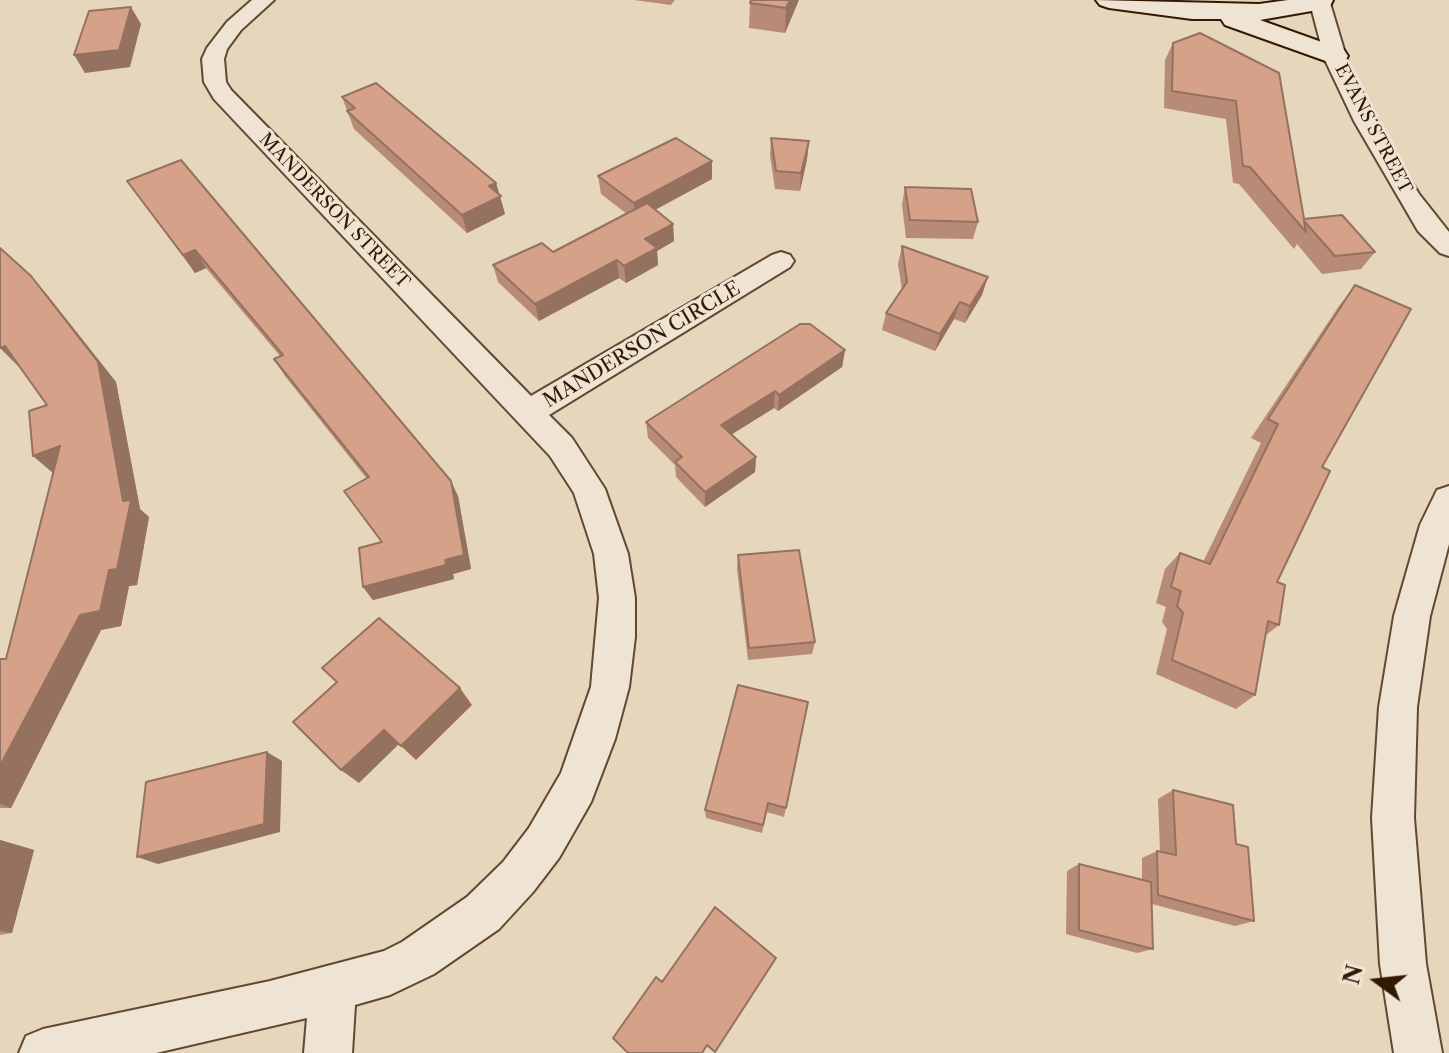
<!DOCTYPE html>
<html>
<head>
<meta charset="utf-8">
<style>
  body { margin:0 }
  #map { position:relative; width:1449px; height:1053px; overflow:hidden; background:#e6d6bc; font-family:"Libre Caslon Text",serif }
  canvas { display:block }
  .north { position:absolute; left:1337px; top:941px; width:80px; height:80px; -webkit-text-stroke:6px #efe4d3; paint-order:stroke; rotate:285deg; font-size:22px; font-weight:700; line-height:32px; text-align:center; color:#331903 }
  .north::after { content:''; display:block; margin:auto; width:28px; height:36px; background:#331903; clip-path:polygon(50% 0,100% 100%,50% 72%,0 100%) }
</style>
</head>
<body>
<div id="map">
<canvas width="1449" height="1053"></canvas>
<div class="north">N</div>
</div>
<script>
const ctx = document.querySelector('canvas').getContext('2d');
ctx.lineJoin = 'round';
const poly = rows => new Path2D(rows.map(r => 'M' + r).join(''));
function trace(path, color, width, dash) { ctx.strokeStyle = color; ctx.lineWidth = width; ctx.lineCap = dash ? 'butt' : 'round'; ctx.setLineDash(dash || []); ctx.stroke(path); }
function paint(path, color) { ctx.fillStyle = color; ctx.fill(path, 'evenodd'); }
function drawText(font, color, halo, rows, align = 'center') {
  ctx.font = font + ' "Libre Caslon Text",serif'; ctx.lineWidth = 6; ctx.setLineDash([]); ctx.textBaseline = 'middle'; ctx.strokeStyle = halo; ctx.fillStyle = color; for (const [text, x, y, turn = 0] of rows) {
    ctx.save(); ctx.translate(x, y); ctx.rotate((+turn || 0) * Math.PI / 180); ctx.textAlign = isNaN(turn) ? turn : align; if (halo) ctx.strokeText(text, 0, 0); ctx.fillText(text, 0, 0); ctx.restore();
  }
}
const street = poly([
  [252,0,274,0,241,30,227,49,224,59,226,82,231,90,531,396,772,255,781,252,790,255,794,261,790,267,549,415,572,438,605,489,628,554,635,598,635,637,629,687,615,739,591,802,559,858,533,892,499,929,434,974,390,995,355,1005,352,1053,304,1053,307,1018,156,1053,19,1053,26,1036,43,1029,270,981,384,951,402,942,467,897,503,862,529,828,561,773,591,687,599,598,594,554,574,493,550,456,214,99,204,82,202,59,207,48,227,22,252,0],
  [1312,0,1328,0,1330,3,1347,60,1376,121,1419,194,1449,232,1449,256,1440,253,1418,231,1354,121,1325,60,1310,3,1312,0],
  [1449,486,1449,544,1430,616,1417,707,1414,818,1426,964,1442,1053,1394,1053,1380,964,1372,818,1379,707,1394,616,1420,525,1437,490,1449,486]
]);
const secondary = poly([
  [1096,0,1259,4,1288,0,1333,0,1329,8,1260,20,1344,50,1348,56,1344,62,1334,64,1225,25,1221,19,1192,19,1109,8,1100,5,1096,0]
]);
trace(street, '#604831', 4);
trace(secondary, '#331903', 4);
paint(street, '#efe4d3');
paint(secondary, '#efe4d3');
paint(poly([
  [634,0,675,0,671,5],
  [798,2,785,33,749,28,750,3],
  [1200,33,1304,219,1375,252,1361,269,1322,274,1297,244,1294,249,1239,184,1233,183,1226,119,1164,108,1165,60,1173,43],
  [342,97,496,183,505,214,467,233,354,129],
  [771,138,809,141,807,159,800,191,775,189,770,156],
  [712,161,712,179,655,210,673,224,674,241,657,251,658,265,626,283,619,278,539,321,498,282,493,265,553,252,627,214,601,194,598,176],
  [127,181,458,496,471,569,453,574,454,579,373,600,363,587,381,542,344,491,367,479,285,376,274,359,280,356,206,268,195,273],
  [905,187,978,222,973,239,906,238,902,205],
  [902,246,982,295,965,323,954,319,935,351,882,330,886,313,902,290,898,264],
  [1355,285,1322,467,1277,582,1279,625,1266,635,1255,695,1236,709,1156,674,1167,629,1162,622,1166,607,1156,603,1165,569,1180,553,1203,562,1261,443,1251,438,1339,306],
  [48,296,116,382,140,509,149,517,137,585,129,586,121,626,101,630,11,808,0,808,0,659,6,659,53,473,47,405,20,368],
  [845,350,842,367,778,411,774,408,732,434,756,457,755,472,705,507,676,477,675,465,648,438,646,422],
  [738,555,815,642,812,654,748,660,737,569],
  [808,702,784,817,767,812,762,833,706,818,705,810],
  [1173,790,1236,844,1254,921,1235,926,1152,904,1153,949,1137,953,1066,934,1067,871,1079,864,1142,880,1142,858,1157,851,1160,851,1158,799],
  [0,840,34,850,12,933,0,935]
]), '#b78b76');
paint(poly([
  [790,0,799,0,798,2,785,33,786,8],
  [131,7,141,24,130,67,85,73,74,55],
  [809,141,807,159,800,191,801,173],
  [712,161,712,179,636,220,634,203],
  [496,183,505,214,467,233,462,215,489,186],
  [673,224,674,241,657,251,658,265,626,283,624,266,645,239],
  [195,250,206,268,195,273,183,255],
  [617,260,619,278,539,321,535,304],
  [31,276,48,296,116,382,140,509,149,517,137,585,129,586,121,626,101,630,11,808,0,804,0,766,123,501],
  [988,277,982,295,965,323,970,306],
  [960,302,954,319,935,351,940,334],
  [5,346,25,365,20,368,0,348],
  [845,350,842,367,778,411,779,395],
  [775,391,774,408,721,441,721,425],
  [60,446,54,474,33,456],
  [756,457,755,472,705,507,705,492],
  [451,481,458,496,471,569,453,574,454,579,373,600,363,587,445,560],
  [460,688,472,705,416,760,401,746],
  [384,730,399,744,359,783,341,770],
  [267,752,282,761,280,832,158,864,137,857],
  [0,840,34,850,12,933,0,931]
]), '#957160');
const building = poly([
  [751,0,790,0,786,8,750,3,751,0],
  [131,7,119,50,74,55,89,11,131,7],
  [1200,33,1279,73,1304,219,1342,215,1375,252,1335,256,1304,221,1306,232,1250,167,1243,166,1236,101,1172,91,1173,43,1200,33],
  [376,83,496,183,489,186,501,196,462,215,347,111,355,108,342,97,376,83],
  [676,138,712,161,634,203,598,176,676,138],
  [771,138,809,141,801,173,776,171,771,138],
  [181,160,451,481,464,555,445,560,446,565,363,587,359,548,382,542,344,491,369,477,274,359,283,355,195,250,183,255,127,181,181,160],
  [905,187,971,189,978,222,910,220,905,187],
  [647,203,673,224,645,239,657,248,624,266,617,260,535,304,493,265,542,243,553,252,647,203],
  [902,246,988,277,970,306,960,302,940,334,886,313,907,282,902,246],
  [0,248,31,276,98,362,123,501,131,500,117,569,109,570,100,611,80,615,0,766,0,659,6,659,60,446,33,456,29,411,47,405,5,346,0,348,0,248],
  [1355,285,1411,309,1322,467,1330,471,1277,582,1285,585,1279,625,1268,621,1255,695,1172,660,1183,613,1177,606,1181,591,1171,587,1180,553,1210,564,1278,424,1268,419,1355,285],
  [800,324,810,324,845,350,779,395,775,391,721,425,756,457,705,492,675,462,682,457,646,422,800,324],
  [799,550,815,642,749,648,738,555,799,550],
  [379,618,460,688,401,746,384,730,341,770,293,722,337,682,322,668,379,618],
  [738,685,808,702,786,808,768,803,763,825,705,810,738,685],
  [267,752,264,824,137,857,146,782,267,752],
  [1173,790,1233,805,1236,844,1248,847,1254,921,1158,895,1157,851,1176,855,1173,790],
  [1079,864,1151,882,1153,949,1079,930,1079,864],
  [715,907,776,958,715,1052,707,1045,702,1053,628,1053,613,1038,656,977,662,982,715,907]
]);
paint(building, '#d5a289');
trace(building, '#957160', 2);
drawText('18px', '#331903', '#efe4d3', [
  ["EVANS STREET",1373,129,62],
  ["MANDERSON STREET",334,211,46]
]);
drawText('20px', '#331903', '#efe4d3', [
  ["MANDERSON CIRCLE",642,345,-31]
]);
</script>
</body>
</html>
